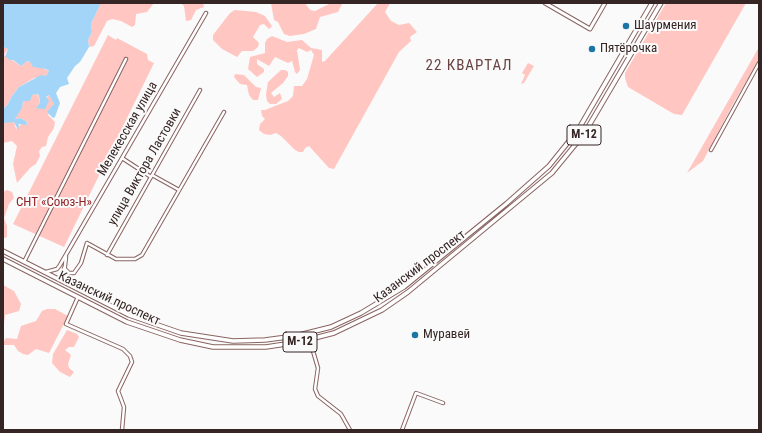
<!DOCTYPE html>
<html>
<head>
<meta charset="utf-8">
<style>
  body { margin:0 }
  #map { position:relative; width:762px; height:433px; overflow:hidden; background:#fafafa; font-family:"Roboto Condensed",sans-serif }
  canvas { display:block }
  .frame { position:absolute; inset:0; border:4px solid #352524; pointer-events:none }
</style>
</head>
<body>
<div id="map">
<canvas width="762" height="433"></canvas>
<div class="frame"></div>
</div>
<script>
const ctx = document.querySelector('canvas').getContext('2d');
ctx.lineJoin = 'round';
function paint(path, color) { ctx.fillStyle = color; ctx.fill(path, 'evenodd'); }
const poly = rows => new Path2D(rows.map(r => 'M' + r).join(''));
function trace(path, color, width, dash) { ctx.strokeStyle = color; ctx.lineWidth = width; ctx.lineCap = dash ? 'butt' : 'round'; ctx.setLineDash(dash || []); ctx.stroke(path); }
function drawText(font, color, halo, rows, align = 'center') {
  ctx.font = font + ' "Roboto Condensed",sans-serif'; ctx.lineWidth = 4; ctx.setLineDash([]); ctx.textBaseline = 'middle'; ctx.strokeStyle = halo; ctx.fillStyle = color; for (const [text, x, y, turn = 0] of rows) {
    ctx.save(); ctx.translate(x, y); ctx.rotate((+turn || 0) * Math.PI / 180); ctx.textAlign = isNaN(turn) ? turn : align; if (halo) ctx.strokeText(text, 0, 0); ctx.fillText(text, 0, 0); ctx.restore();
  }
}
paint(poly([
  [101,3,154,3,147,12,136,14,135,25,132,27,121,21,112,19,107,21,94,46,89,47,88,40,92,32,91,24],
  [181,3,203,3,204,7,196,10,191,20,186,21,184,6],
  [271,3,305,3,310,10,315,11,331,3,342,4,338,12,320,17,316,29,304,34,290,36,284,34,278,22,274,20],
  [378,3,390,3,385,12,391,21,399,25,409,23,417,32,410,37,411,41,399,52,334,169,329,168,309,146,305,148,303,152,299,152,295,150,281,136,276,133,270,135,264,134,259,130,260,124,265,119,262,116,261,110,265,110,275,106,288,101,293,96,294,86,302,86,307,79,314,55,311,50,307,52,299,48,297,50,300,70,297,74,295,72,292,61,288,63,275,57,269,66,257,59,257,64,264,69,264,72,257,77,248,69,250,57,265,53,265,43,267,39,272,36,287,42,302,40,311,48,322,50,322,62,325,61],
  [666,3,746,3,682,115,674,114,628,87,625,78,625,73],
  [235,10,256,12,265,16,272,26,269,29,264,24,260,25,253,37,259,43,258,47,253,51,242,51,237,57,222,49,213,40,213,35,230,13],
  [108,35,116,40,117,38,147,54,148,60,154,63,64,247,13,224],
  [3,47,8,49,4,55,21,66,27,61,49,71,46,76,34,78,19,87,12,96,8,104,3,109],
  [759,47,759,60,733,104,703,161,687,173],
  [528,63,534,66,524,83,521,84,525,75,522,73],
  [281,70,285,70,288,72,288,76,283,83,271,93,274,97,280,93,282,99,276,104,270,104,267,101,266,94,268,82],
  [235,74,244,75,256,87,261,88,258,100,253,100,249,95,247,85,240,84,234,77],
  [38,94,40,103,36,108,49,95,53,101,54,104,48,115,55,122,54,128,48,137,46,146,42,147,39,151,40,156,36,164,31,167,17,183,13,164,17,146,12,141,3,143,3,122,14,122,16,129,22,123,26,125,28,124,26,121,20,118,15,119,16,116,22,108,23,101,32,95],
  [7,190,12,192,14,198,9,204,4,218,7,226,7,237,5,238,3,237,3,192],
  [3,285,14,291,21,304,19,311,5,315,3,333],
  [47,309,55,309,68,316,49,353,36,349,28,355,23,354,18,351,14,345,4,345,4,341,6,338,17,339,21,326,36,321,42,311],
  [67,330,77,334,79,337,74,347,69,347,65,350,71,355,68,364,69,368,74,372,70,377,60,372,52,363,53,354]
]), '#ffc6c2');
paint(poly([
  [3,3,101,3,91,24,92,32,88,40,89,47,80,62,75,66,67,78,69,84,60,87,56,93,60,103,55,117,53,118,47,112,54,104,49,95,46,97,49,101,45,109,42,109,36,108,40,103,39,96,38,94,32,95,30,101,23,101,22,108,15,119,20,118,26,121,28,125,19,124,18,130,14,122,3,123,3,109,8,104,12,96,19,87,41,75,46,76,49,71,46,69,33,67,30,62,27,61,21,66,13,60,9,60,8,58,5,57,8,49,3,47]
]), '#a2d5f7');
const street = poly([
  [711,150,759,63],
  [122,158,151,177],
  [152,175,179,190],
  [107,255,200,90],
  [66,257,64,274,69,284],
  [24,262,126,59],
  [64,268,69,273,74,273,81,263,87,243,116,259,135,259,142,255,224,112],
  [46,272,57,269,60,265,206,13],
  [78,297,66,324,123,349,130,356,132,362,118,391,124,407,122,430],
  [299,342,313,351,318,368,315,389,318,396,341,414,350,430],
  [402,430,416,393,443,403]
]);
const secondary = poly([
  [545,3,590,29,605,3]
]);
const primary = poly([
  [3,251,129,315,181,333,233,341,265,340,295,336,331,327,361,313,404,287,506,204,549,166,578,130,652,3],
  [3,259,127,322,180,340,213,347,266,347,299,342,334,333,382,310,408,292,552,173,584,134,661,3]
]);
trace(street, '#896461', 4.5);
trace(secondary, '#896461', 5);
trace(primary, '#896461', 5.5);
trace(street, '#fff', 2.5);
trace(secondary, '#fff', 3);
trace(primary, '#fff', 3.5);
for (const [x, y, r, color] of [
  [626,26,4,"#1d75a4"],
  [592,49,4,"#1d75a4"],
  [415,335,4,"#1d75a4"]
]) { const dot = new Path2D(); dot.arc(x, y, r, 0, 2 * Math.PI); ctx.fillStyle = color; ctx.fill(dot); trace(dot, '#fafafa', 1.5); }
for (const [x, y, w] of [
  [584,135,34],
  [300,342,34]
]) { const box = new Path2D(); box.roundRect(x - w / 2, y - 10, w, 20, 3); ctx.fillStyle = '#fafafa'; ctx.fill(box); trace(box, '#352524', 1); }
drawText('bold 12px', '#352524', null, [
  ["М-12",584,135],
  ["М-12",300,342]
]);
drawText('13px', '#352524', '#fafafa', [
  ["Шаурмения",634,26],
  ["Пятёрочка",600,49],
  ["Муравей",423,335]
], 'left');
drawText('13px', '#352524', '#fafafa', [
  ["Мелекесская улица",128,129,-60],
  ["улица Виктора Ластовки",145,167,-60],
  ["Казанский проспект",420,267,-37],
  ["Казанский проспект",109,299,25]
]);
drawText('13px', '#922126', '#fafafa', [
  ["СНТ «Союз-Н»",54,203]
]);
ctx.letterSpacing = '1px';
drawText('15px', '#674442', '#fafafa', [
  ["22 КВАРТАЛ",469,66]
]);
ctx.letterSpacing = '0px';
</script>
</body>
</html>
